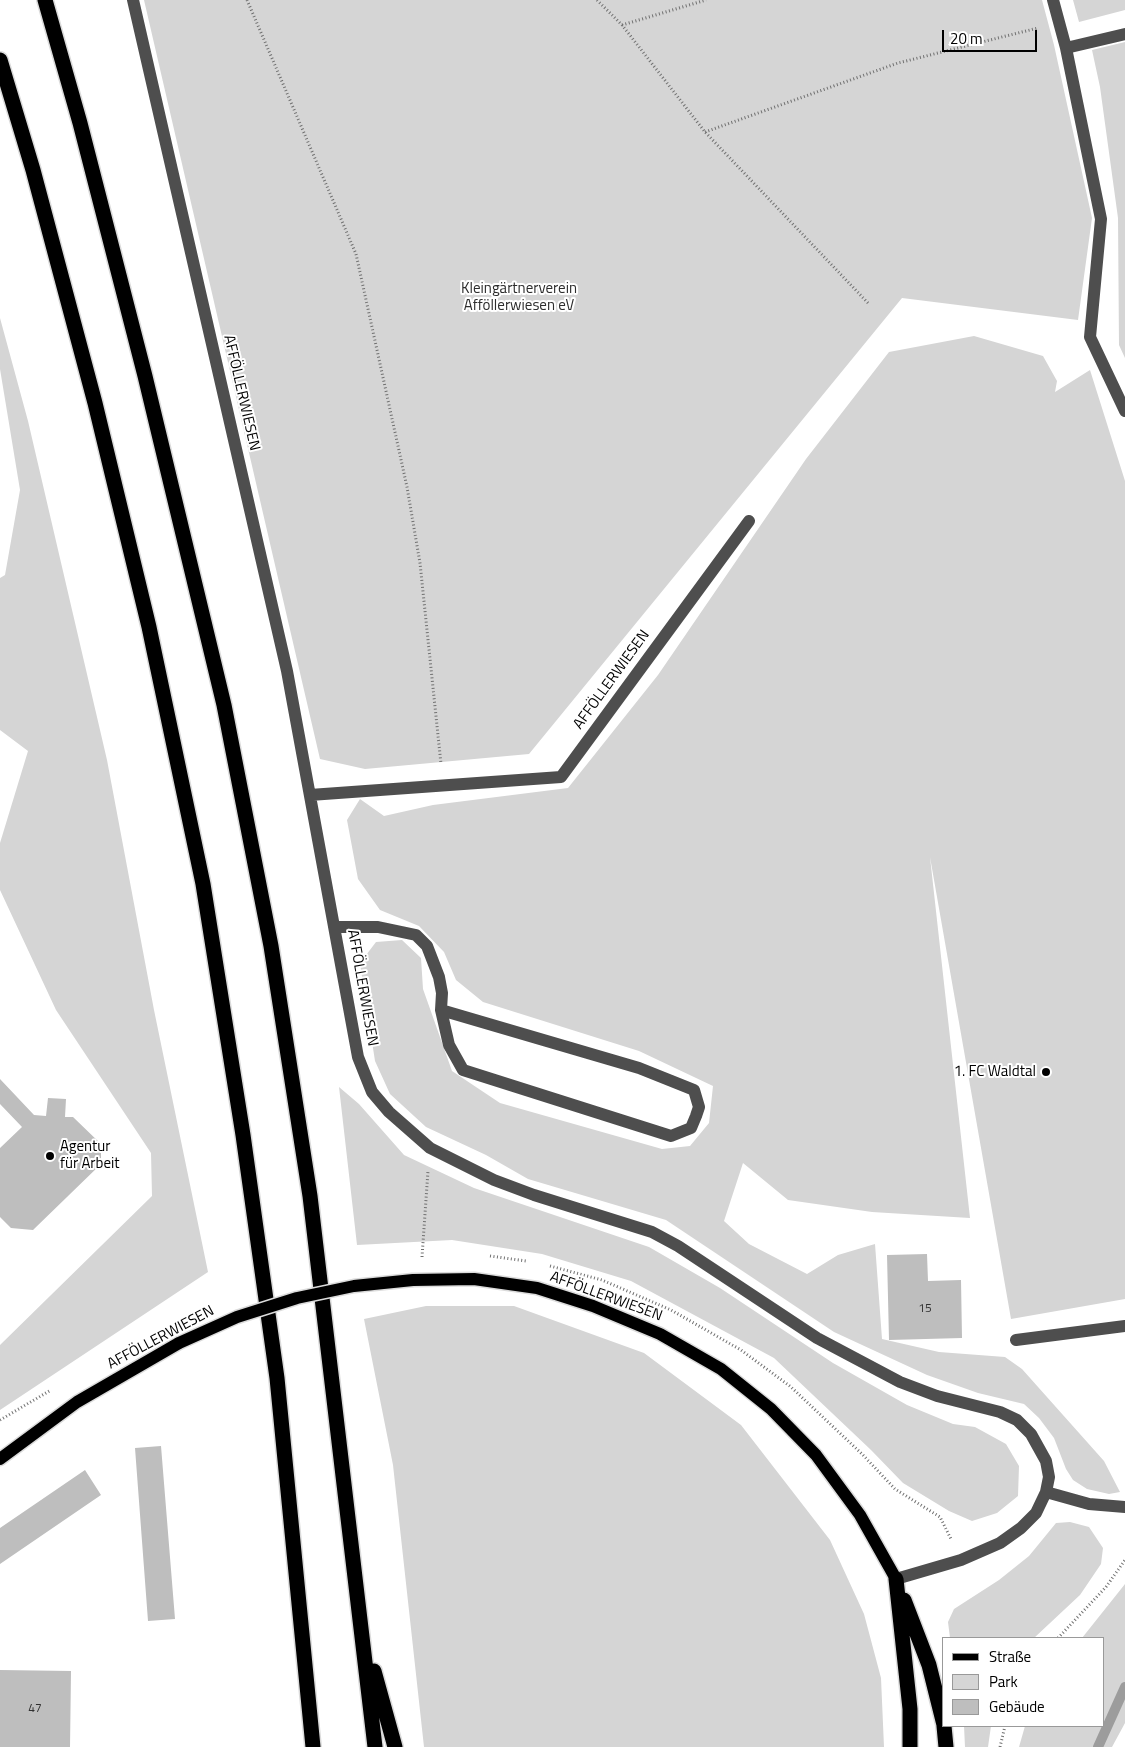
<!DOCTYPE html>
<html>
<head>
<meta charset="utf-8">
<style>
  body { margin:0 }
  #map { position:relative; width:1125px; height:1747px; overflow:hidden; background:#fff; font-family:"Titillium Web",sans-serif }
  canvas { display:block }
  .legend { position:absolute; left:942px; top:1637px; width:162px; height:90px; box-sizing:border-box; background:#fff; border:1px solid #999; margin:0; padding:6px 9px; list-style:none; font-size:15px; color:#000 }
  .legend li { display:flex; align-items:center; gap:10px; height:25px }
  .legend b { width:25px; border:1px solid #999 }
  .scale { position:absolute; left:942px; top:30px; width:95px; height:22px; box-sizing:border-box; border:2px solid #000; border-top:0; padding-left:6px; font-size:15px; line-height:18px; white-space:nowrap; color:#000; -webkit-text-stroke:4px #fff; paint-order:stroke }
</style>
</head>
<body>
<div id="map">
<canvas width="1125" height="1747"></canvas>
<ul class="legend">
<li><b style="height:6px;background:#000"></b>Straße</li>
<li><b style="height:14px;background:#d5d5d5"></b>Park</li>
<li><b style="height:14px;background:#bebebe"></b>Gebäude</li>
</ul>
<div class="scale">20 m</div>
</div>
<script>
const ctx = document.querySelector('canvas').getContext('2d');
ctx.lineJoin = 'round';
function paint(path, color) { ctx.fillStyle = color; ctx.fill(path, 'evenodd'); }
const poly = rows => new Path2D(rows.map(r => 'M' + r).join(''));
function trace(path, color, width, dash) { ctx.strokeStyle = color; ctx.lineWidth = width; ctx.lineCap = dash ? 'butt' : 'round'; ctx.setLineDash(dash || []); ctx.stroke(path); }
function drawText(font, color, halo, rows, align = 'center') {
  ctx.font = font + ' "Titillium Web",sans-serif'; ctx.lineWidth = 4; ctx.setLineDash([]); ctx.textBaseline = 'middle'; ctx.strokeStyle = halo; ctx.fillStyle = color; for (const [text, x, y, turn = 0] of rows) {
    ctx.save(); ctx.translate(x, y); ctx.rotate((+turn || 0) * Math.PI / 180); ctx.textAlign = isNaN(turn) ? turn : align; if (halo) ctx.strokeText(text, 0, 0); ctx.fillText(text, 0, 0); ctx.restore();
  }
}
paint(poly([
  [144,0,1042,0,1054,45,1092,218,1078,320,902,298,529,754,365,769,320,759],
  [1073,0,1125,0,1125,10,1079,22],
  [1125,42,1125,358,1119,345,1118,218,1100,87,1092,50],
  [0,318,28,421,107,760,154,1010,208,1272,0,1410,0,1345,152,1196,151,1153,56,1010,0,890,0,843,28,751,0,730,0,578,5,575,20,490,0,369],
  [974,336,1043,356,1057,381,1055,392,1090,370,1125,481,1125,1299,1011,1319,930,857,970,1218,872,1212,788,1200,743,1163,724,1221,749,1244,807,1274,838,1255,875,1244,882,1339,939,1352,1005,1357,1022,1369,1104,1461,1120,1492,1109,1494,1087,1489,1073,1480,1066,1469,1054,1438,1039,1418,1024,1404,978,1393,927,1375,834,1332,666,1220,528,1179,486,1155,426,1127,390,1094,375,1061,362,977,360,963,376,942,402,940,421,958,423,989,452,1071,500,1103,662,1149,690,1146,709,1123,713,1086,639,1051,483,1002,456,980,444,952,419,926,380,910,358,879,347,820,360,799,384,816,433,805,568,788,658,675,806,459,889,352],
  [339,1087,359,1104,404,1155,474,1188,649,1247,720,1288,833,1363,907,1405,953,1424,975,1427,1006,1444,1019,1466,1018,1496,997,1513,972,1521,949,1511,903,1483,871,1450,774,1358,631,1281,542,1254,452,1240,357,1245],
  [426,1306,514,1306,644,1353,741,1425,830,1540,864,1614,881,1678,884,1747,424,1747,393,1465,364,1319],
  [1070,1522,1089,1527,1103,1548,1101,1564,1080,1595,1034,1638,950,1638,948,1622,954,1609,999,1580,1029,1556,1056,1523],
  [1125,1584,1125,1723,1112,1747,1019,1747,1025,1726,1104,1726,1104,1638,1082,1638],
  [964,1726,991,1726,988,1747,965,1747]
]), '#d5d5d5');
trace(poly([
  [1098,1747,1125,1687]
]), '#9c9c9c', 10);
paint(poly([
  [0,1079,34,1115,46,1116,48,1098,66,1099,65,1117,73,1117,101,1144,101,1164,33,1230,11,1228,0,1217,0,1148,22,1127,0,1104],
  [927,1254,928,1281,961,1280,962,1338,889,1340,887,1255],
  [161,1446,175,1619,148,1621,135,1448],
  [85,1470,101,1495,0,1564,0,1528],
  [0,1670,71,1671,70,1747,0,1747]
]), '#bebebe');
const major = poly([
  [413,1280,474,1279,537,1288,593,1306,660,1334,721,1369,771,1409,816,1455,860,1515,896,1579],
  [0,1459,77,1402,179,1343]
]);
const highway = poly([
  [45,0,80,123,145,376,224,705,271,946,310,1196,375,1747],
  [0,60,33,170,95,403,149,627,203,884,243,1135,277,1378,313,1747],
  [896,1579,910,1709,910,1747],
  [904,1600,929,1665,944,1725],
  [374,1671,395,1747],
  [944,1726,946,1747]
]);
trace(major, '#dbdbdb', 15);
trace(highway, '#dbdbdb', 18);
trace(poly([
  [247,0,356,254,407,487,420,563,441,764],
  [597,0,622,25,705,132,869,304],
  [622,25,706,0],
  [705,132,898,63,1038,28],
  [490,1256,526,1261],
  [422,1257,428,1171],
  [550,1266,602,1280,671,1310,741,1350,791,1387,862,1454,895,1489,940,1517,951,1539],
  [0,1420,51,1390],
  [1058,1638,1106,1587,1125,1560],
  [1000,1747,1005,1726]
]), '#707070', 3, [1, 2.5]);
trace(poly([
  [133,0,287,671,358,1057,372,1092,389,1112,430,1148,494,1180,534,1195,652,1232,678,1246,817,1338,900,1382,937,1396,1000,1412,1017,1420,1031,1434,1046,1461,1049,1477,1046,1492,1036,1513,1021,1528,1000,1543,961,1560,896,1579],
  [1053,0,1066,48,1101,219,1090,337,1125,411],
  [1066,48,1125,34],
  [310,795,561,777,749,521],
  [334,927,378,927,416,935,427,946,439,977,442,993,441,1010,449,1045,463,1070,671,1136,691,1128,696,1116,699,1107,694,1090,639,1068,441,1010],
  [1016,1340,1125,1326],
  [1046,1492,1089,1504,1125,1507]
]), '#4e4e4e', 12);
trace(major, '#000', 12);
trace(highway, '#000', 15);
const majorBridge = poly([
  [179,1343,237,1317,297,1298,354,1286,413,1280]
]);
trace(majorBridge, '#dbdbdb', 15, []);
trace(majorBridge, '#000', 12);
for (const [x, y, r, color] of [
  [1046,1072,5,"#000"],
  [50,1156,5,"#000"]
]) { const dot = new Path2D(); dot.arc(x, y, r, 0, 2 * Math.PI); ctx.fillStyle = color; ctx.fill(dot); trace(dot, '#fff', 2); }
drawText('12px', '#303030', null, [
  ["15",925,1309],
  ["47",35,1709]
]);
drawText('15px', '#2c2c2c', '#fff', [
  ["Kleingärtnerverein",519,289],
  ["Afföllerwiesen eV",519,306]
]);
drawText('15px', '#000', '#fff', [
  ["AFFÖLLERWIESEN",241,393,77],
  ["AFFÖLLERWIESEN",612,680,-54],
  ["AFFÖLLERWIESEN",362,988,80],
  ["AFFÖLLERWIESEN",606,1297,20],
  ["AFFÖLLERWIESEN",161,1338,-28]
]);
drawText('15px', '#000', '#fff', [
  ["1. FC Waldtal",1036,1072],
  ["Agentur",60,1147,"left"],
  ["für Arbeit",60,1164,"left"]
], 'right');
</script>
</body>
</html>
